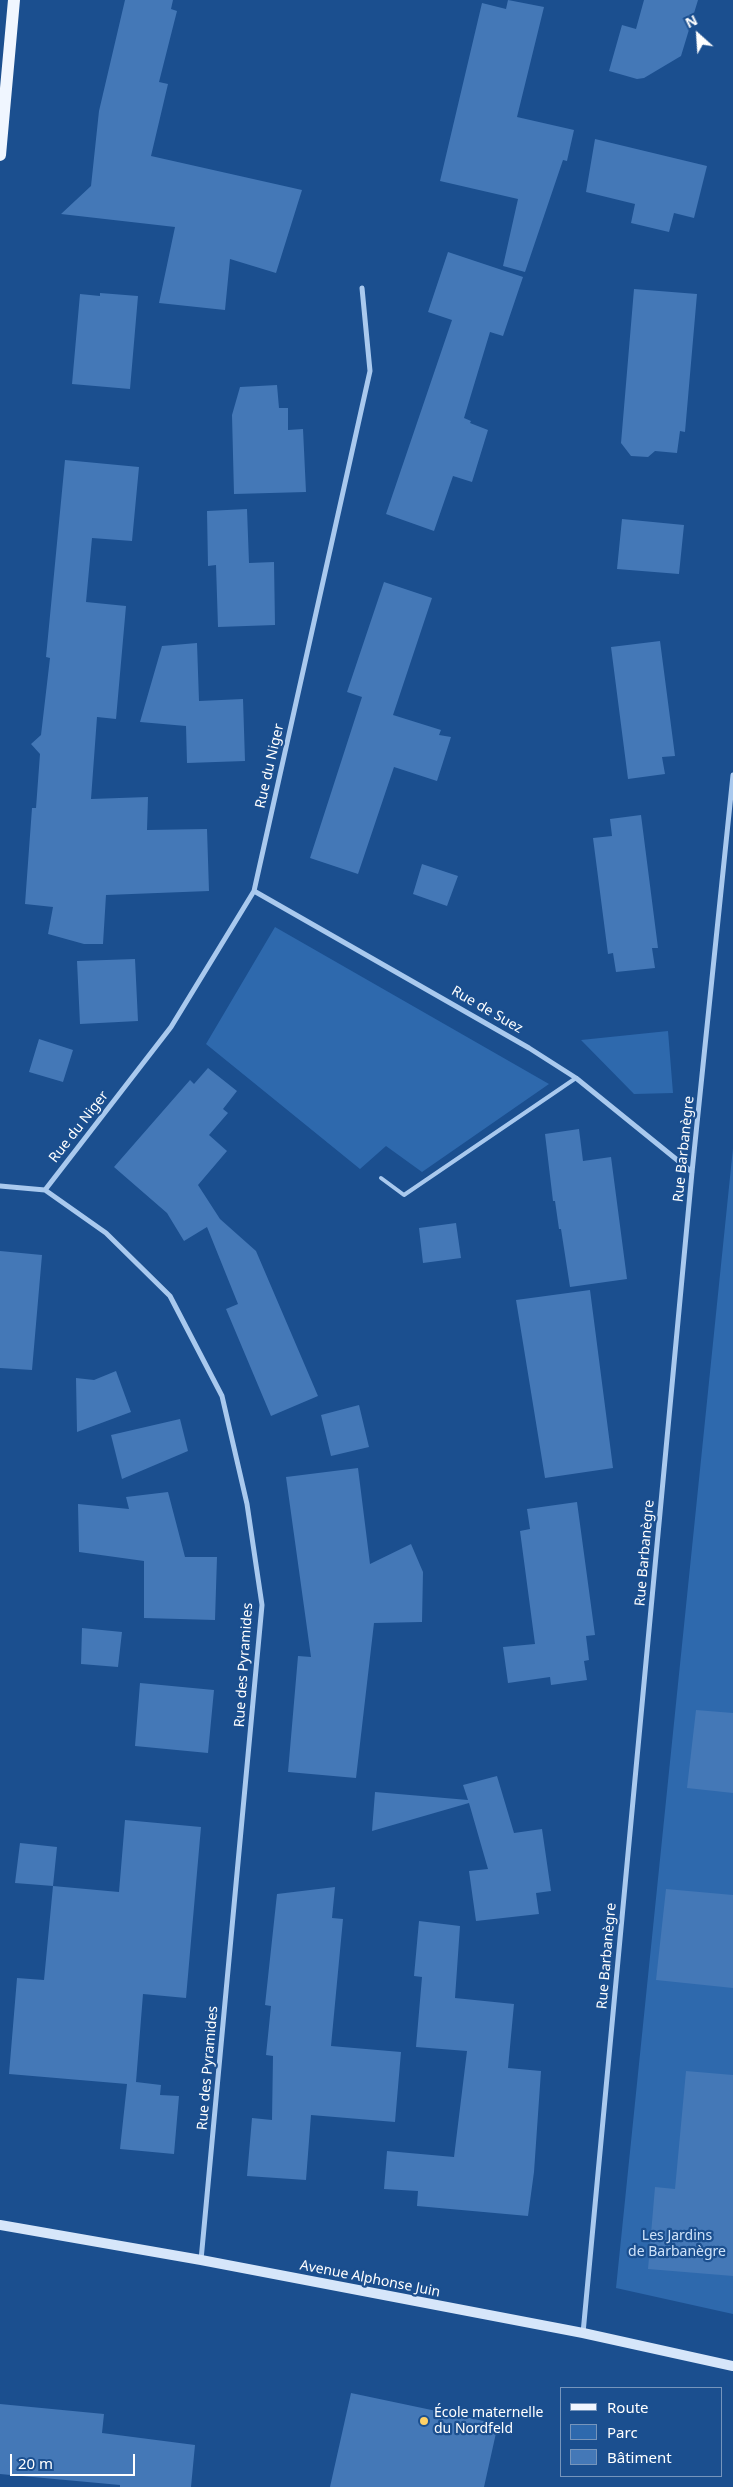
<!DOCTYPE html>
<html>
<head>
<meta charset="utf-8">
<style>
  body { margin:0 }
  #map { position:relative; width:733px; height:2487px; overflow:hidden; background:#1b4f8f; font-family:"Noto Sans",sans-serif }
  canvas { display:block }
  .legend { position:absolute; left:560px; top:2387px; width:162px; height:90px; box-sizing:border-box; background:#1b4f8f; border:1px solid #7695bc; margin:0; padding:6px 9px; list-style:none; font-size:15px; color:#fff }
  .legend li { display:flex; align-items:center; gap:10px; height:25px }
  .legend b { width:25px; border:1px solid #7695bc }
  .north { position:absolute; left:673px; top:10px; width:50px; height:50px; -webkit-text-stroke:4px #1b4f8f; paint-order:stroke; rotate:334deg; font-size:14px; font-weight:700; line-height:20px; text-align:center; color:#fff }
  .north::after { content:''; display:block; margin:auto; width:18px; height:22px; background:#fff; clip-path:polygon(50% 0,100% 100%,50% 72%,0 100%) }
  .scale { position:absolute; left:10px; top:2454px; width:125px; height:22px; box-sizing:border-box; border:2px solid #fff; border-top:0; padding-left:6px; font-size:15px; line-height:18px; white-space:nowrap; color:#fff; -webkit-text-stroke:4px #1b4f8f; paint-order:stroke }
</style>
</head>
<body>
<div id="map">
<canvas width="733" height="2487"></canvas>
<ul class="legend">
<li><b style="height:6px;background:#f0f6ff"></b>Route</li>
<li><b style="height:14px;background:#2e69ad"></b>Parc</li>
<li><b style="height:14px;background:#4478b7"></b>Bâtiment</li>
</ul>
<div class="north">N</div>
<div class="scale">20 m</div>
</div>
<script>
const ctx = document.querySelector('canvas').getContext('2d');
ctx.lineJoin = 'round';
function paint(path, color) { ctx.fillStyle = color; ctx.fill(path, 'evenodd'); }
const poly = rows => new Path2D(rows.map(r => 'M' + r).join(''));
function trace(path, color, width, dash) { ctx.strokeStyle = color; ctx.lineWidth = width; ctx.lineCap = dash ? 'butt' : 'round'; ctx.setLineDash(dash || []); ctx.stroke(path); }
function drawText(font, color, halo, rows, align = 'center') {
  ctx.font = font + ' "Noto Sans",sans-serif'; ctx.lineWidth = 4.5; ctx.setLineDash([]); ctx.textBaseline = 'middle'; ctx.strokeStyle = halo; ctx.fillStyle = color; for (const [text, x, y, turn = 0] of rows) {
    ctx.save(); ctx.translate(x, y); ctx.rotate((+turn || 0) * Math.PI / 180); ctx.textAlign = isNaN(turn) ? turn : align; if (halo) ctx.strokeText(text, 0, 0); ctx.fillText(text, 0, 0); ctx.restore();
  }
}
paint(poly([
  [275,927,549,1084,422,1172,386,1146,360,1169,206,1044],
  [668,1031,673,1093,634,1094,581,1040],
  [733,1148,733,2314,616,2288]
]), '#2e69ad');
paint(poly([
  [125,0,173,0,171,9,177,11,159,82,168,84,151,156,302,190,276,273,230,259,225,310,159,303,175,227,61,214,91,186,99,111],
  [508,0,544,7,517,117,574,130,567,161,563,160,525,272,503,266,518,199,440,181,482,3,506,9],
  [644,0,698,0,681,56,644,78,637,79,609,71,622,25,636,29],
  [595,139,707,166,694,218,674,213,669,232,631,223,635,204,586,192],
  [448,252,523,277,503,336,490,332,464,418,471,421,470,423,488,430,472,482,453,476,434,531,386,514,452,320,428,312],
  [634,289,697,294,685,432,680,431,677,453,655,451,648,457,631,456,621,443],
  [100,293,138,296,130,389,72,384,80,294,100,296],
  [277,385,279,408,288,408,288,430,303,429,306,492,234,494,232,415,240,387],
  [65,460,139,467,132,541,92,538,86,602,126,606,116,719,97,717,91,799,148,797,147,830,207,829,209,891,106,895,103,944,84,944,48,934,53,907,25,904,32,808,36,808,40,754,31,744,41,735,50,658,46,657],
  [247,509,249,563,274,562,275,625,218,627,216,565,208,566,207,511],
  [622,519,684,525,679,574,617,569],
  [384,582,432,598,393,715,441,730,439,735,451,737,437,781,394,767,358,874,310,858,362,697,347,692],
  [660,641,675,756,662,757,665,774,628,779,611,647],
  [197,643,199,701,243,699,245,761,187,763,186,726,140,722,162,646],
  [641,815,658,948,652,948,655,968,616,972,613,953,608,954,593,838,612,836,610,819],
  [422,864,458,876,447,906,413,894],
  [135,959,138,1021,80,1024,77,961],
  [39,1039,73,1050,63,1082,29,1072],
  [208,1068,237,1091,223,1109,228,1113,209,1135,227,1151,198,1185,220,1219,256,1251,318,1396,271,1416,226,1309,238,1304,207,1227,184,1241,167,1213,114,1167,190,1080,194,1084],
  [579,1129,583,1161,611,1157,627,1279,570,1287,561,1229,559,1229,555,1201,553,1201,545,1134],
  [456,1223,461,1258,423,1263,419,1228],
  [0,1251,42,1255,32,1370,0,1368],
  [590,1290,613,1468,545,1478,516,1300],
  [116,1371,131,1412,77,1432,76,1378,94,1380],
  [359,1405,369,1447,331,1456,321,1415],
  [180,1419,188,1451,122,1479,111,1435],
  [358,1468,370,1564,411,1544,423,1572,422,1622,374,1623,356,1778,288,1772,298,1656,311,1657,286,1477],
  [168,1492,185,1557,217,1557,215,1620,144,1618,144,1561,79,1552,78,1504,129,1509,126,1497],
  [577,1502,595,1635,586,1636,589,1660,584,1661,587,1680,551,1685,550,1677,508,1683,503,1647,535,1644,520,1531,530,1529,527,1509],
  [82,1628,122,1632,118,1667,81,1664],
  [140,1683,214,1690,208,1753,135,1746],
  [696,1710,733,1713,733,1793,687,1788],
  [497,1776,514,1833,542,1829,551,1891,536,1893,539,1914,476,1921,469,1871,488,1869,469,1803,372,1831,375,1792,468,1800,463,1785],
  [125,1820,201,1827,186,1998,143,1994,136,2082,161,2085,160,2095,179,2096,174,2154,120,2149,127,2084,9,2074,17,1978,44,1980,53,1886,119,1892],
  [20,1843,57,1847,53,1886,15,1883],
  [335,1887,332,1918,343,1919,331,2046,401,2052,395,2122,311,2115,306,2180,247,2176,252,2118,272,2120,273,2056,266,2055,271,2006,265,2005,277,1894],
  [666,1889,733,1895,733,1988,656,1980],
  [419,1921,460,1926,455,1998,514,2004,508,2068,541,2071,534,2172,528,2216,417,2206,418,2191,384,2189,387,2151,454,2157,467,2051,416,2047,422,1977,414,1976],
  [686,2071,733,2075,733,2276,648,2269,655,2187,675,2189],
  [351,2393,498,2424,484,2487,330,2487],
  [0,2404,104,2414,102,2433,195,2445,191,2487,120,2487,120,2485,0,2474]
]), '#4478b7');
trace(poly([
  [381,1178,404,1195,576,1078]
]), '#a9c9ee', 4);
trace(poly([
  [254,891,529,1048,576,1078,692,1172],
  [0,1186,45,1190,106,1233,170,1296,222,1396,247,1504,262,1605,201,2260],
  [45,1190,171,1027,254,891,370,371,362,288],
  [583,2333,692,1172,733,775]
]), '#a9c9ee', 5);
trace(poly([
  [0,2225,201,2260,583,2333,733,2366]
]), '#d6e6fa', 10);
trace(poly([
  [0,155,14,0]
]), '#f0f6ff', 12);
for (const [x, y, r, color] of [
  [424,2421,5,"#ffd166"]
]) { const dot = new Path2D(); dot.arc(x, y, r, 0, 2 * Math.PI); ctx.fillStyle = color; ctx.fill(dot); trace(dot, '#1b4f8f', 2); }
drawText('14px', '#fff', '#1b4f8f', [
  ["Rue du Niger",270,766,-77],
  ["Rue de Suez",487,1010,30],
  ["Rue du Niger",79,1127,-52],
  ["Rue Barbanègre",684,1149,-84],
  ["Rue Barbanègre",645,1553,-85],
  ["Rue des Pyramides",244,1665,-86],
  ["Rue Barbanègre",607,1956,-85],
  ["Rue des Pyramides",208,2068,-85],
  ["Avenue Alphonse Juin",370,2279,11]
]);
drawText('14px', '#cfe3fa', '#1b4f8f', [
  ["Les Jardins",677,2236],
  ["de Barbanègre",677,2252]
]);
drawText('14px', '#fff', '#1b4f8f', [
  ["École maternelle",434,2413],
  ["du Nordfeld",434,2429]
], 'left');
</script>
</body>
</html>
